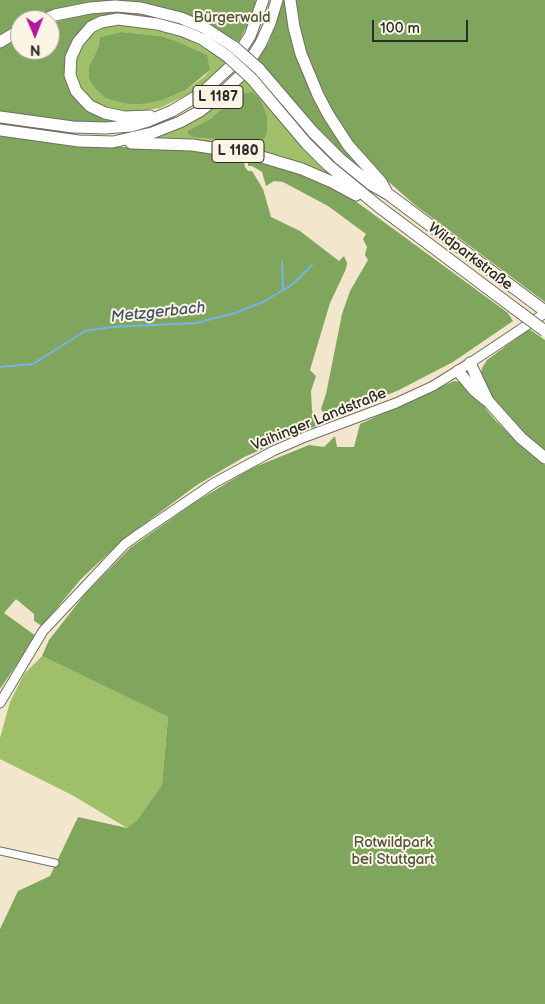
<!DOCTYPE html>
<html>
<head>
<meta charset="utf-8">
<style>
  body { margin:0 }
  #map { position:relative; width:545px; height:1004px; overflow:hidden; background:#f2e7cc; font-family:"Balsamiq Sans",sans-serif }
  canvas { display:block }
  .north { position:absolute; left:10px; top:10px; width:50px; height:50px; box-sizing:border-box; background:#fcf5e5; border:1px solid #a8a49b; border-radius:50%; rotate:179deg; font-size:14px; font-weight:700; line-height:20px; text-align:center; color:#2b2b2b }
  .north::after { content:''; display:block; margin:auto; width:18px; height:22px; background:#b5179e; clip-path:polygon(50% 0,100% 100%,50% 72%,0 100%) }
  .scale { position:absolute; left:372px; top:20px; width:96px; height:22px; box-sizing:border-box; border:2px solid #2b2b2b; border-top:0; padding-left:6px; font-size:15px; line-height:18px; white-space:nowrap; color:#2b2b2b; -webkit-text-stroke:4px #fcf5e5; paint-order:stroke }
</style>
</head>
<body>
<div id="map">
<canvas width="545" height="1004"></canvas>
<div class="north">N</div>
<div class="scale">100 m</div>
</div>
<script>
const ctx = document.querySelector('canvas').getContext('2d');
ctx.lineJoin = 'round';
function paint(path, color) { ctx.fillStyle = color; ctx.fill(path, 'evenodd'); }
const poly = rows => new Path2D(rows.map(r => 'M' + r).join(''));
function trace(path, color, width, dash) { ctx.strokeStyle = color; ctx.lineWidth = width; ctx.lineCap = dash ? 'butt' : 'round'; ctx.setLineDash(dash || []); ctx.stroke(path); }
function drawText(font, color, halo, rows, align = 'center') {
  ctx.font = font + ' "Balsamiq Sans",sans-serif'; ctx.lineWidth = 4; ctx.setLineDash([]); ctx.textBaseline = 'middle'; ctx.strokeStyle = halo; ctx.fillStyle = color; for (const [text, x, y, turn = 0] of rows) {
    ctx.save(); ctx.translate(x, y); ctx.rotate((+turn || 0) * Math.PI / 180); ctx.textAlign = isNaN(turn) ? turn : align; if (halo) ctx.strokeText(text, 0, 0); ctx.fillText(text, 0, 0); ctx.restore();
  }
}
paint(poly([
  [113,23,141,25,181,36,197,44,226,62,211,78,191,93,160,108,128,113,101,108,83,94,74,71,77,52,97,28],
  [121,32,161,36,179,42,198,51,210,70,205,76,186,90,163,100,127,104,107,99,89,66,98,48,100,37],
  [243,78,320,166,337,180,321,173,146,139],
  [238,95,261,146,187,131,210,119],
  [42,656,168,717,162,785,137,820,127,828,72,795,0,759,0,738,10,702,24,674]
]), '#9fbf68');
paint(poly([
  [0,0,256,0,251,17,239,42,199,19,177,11,150,4,122,1,93,2,75,5,30,20,20,20,20,25,0,36],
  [282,0,286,0,294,46,367,173,366,176,326,138,257,59,269,36,267,47,277,21],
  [296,0,545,0,545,302,415,205,383,177,347,136,324,97,312,68,302,36],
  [99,12,133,13,176,22,201,33,229,49,228,50,181,25,173,22,130,14,107,15,89,22,84,26,73,38,66,57,69,87,75,98,88,111,101,117,116,120,117,122,89,124,0,113,0,47,20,35,20,50,50,50,50,24,73,16],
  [121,32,161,36,179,42,207,55,210,70,186,90,163,100,141,104,127,104,107,99,94,87,89,78,89,66,98,48,100,37],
  [252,92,260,99,267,116,267,132,261,146,231,140,194,137,189,135,187,131,210,119,238,95],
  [0,136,80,147,180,147,230,156,229,158,244,161,245,167,248,171,252,171,263,189,271,217,300,231,339,261,344,256,347,263,346,269,330,303,310,370,316,376,311,391,312,410,316,426,244,457,197,485,125,538,81,579,42,626,34,621,34,614,16,599,4,613,36,636,0,689],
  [248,162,256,163,256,162,284,167,328,185,354,200,508,313,513,321,453,362,399,390,327,420,321,409,326,394,342,314,350,291,368,260,365,255,367,247,363,239,366,234,328,206,283,182,274,181,266,186,262,172,252,166,248,166],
  [529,329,545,340,545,453,518,431,485,388,480,378,482,368,487,360],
  [454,381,460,382,486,407,485,408,495,420,524,448,545,465,545,1004,0,1004,0,929,18,891,50,876,78,817,127,828,137,820,162,785,168,717,42,656,49,640,85,594,130,548,194,503,250,469,309,445,324,447,335,436,337,447,354,447,360,424]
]), '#7fa65c');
trace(poly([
  [282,262,283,290],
  [0,367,33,364,85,331,112,327,196,323,235,313,263,302,293,284,312,265]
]), '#75b4e9', 2);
const minor = poly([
  [0,851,55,863]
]);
const tertiary = poly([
  [0,703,43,631,108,562,125,544,139,534,214,483,273,451,305,437,396,403,433,386,470,363,545,313]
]);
const trunk = poly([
  [290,0,294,27,301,54,318,95,328,114,348,145,381,182,386,191],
  [43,20,55,15,90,8,115,6,141,8,181,18,205,28,234,47],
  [0,42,20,30],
  [259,69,313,132,340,159,372,185,388,194,545,311],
  [252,79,306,143,328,165,378,206,514,308],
  [150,116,124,117,105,113,90,106,76,91,70,75,71,57,78,42,91,27,101,22,118,19,157,24,183,31,202,39,227,56],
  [0,117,73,127,105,128,131,126,148,121,172,111,202,93,229,68,250,36,263,0],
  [0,130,79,141,113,142,152,133,180,122,200,111,218,97,241,75,261,43,270,23,277,0],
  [131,143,192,145,252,154,302,169,332,182,356,195],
  [470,363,488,401,521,438,545,458],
  [458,371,474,390,486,400]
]);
trace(minor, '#716d63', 9);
trace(tertiary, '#716d63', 11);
trace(trunk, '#716d63', 13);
trace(minor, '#fff', 7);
trace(tertiary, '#fff', 9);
trace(trunk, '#fff', 11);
const trunkBridge = poly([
  [234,47,259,69],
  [227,56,252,79],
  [514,308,545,331]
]);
trace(trunkBridge, '#716d63', 13, []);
trace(trunkBridge, '#fff', 11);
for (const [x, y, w] of [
  [218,97,50],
  [238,151,52]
]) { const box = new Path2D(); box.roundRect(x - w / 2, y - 11.5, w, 23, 4); ctx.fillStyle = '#fcf5e5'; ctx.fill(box); trace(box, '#2b2b2b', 1); }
drawText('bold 14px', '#2b2b2b', null, [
  ["L 1187",218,97],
  ["L 1180",238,151]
]);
drawText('15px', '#4e573d', '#fcf5e5', [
  ["Bürgerwald",232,18],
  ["Rotwildpark",393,843],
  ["bei Stuttgart",393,860]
]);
drawText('15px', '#2b2b2b', '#fcf5e5', [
  ["Wildparkstraße",470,257,37],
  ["Vaihinger Landstraße",319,420,-22]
]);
drawText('italic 16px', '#415464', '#fcf5e5', [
  ["Metzgerbach",158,313,-6]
]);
</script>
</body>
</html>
